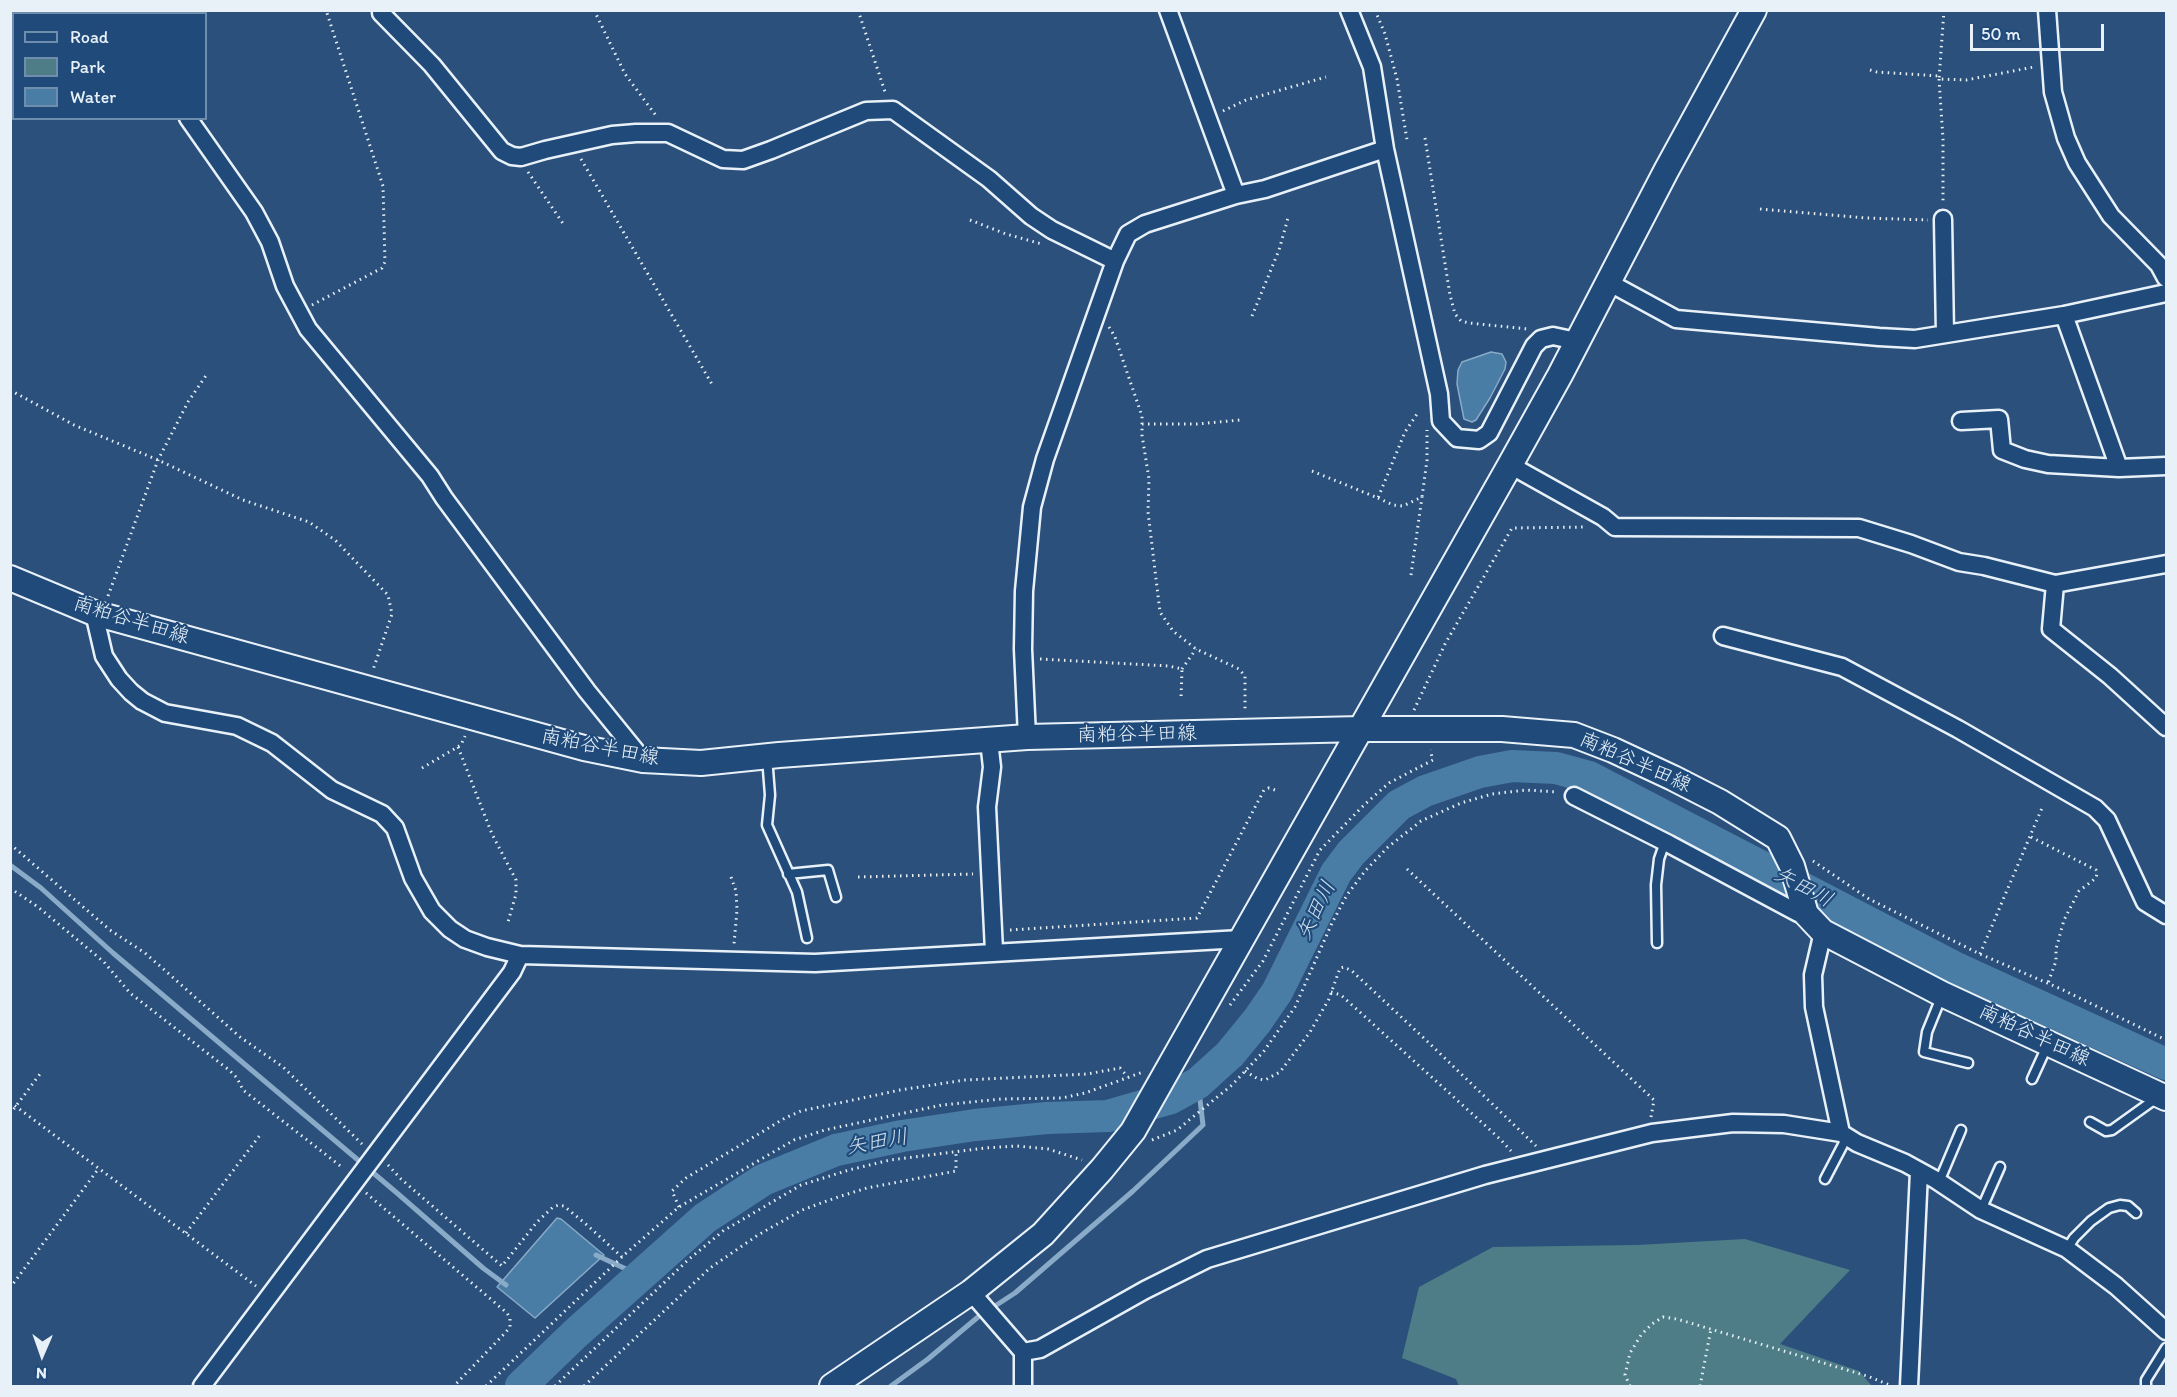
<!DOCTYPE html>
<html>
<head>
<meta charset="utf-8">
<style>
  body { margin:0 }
  #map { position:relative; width:2177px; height:1397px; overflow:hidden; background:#2c507c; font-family:Itim,sans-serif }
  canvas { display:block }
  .frame { position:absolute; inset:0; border:12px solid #e8f1f8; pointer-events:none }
  .legend { position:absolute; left:12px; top:12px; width:195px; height:108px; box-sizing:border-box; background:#1f4a7a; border:2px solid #6f8dac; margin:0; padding:8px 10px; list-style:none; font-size:18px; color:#e8f1f8 }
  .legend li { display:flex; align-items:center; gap:12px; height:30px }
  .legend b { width:30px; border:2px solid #6f8dac }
  .north { position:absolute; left:12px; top:1325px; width:60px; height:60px; -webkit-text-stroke:4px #1f4a7a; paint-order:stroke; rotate:182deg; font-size:16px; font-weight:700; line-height:24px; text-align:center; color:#e8f1f8 }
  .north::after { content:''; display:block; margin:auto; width:21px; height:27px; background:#e8f1f8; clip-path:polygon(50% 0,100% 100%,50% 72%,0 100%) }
  .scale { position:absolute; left:1970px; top:24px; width:134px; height:27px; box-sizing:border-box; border:3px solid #e8f1f8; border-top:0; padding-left:8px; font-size:18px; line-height:21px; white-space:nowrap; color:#e8f1f8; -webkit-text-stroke:4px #1f4a7a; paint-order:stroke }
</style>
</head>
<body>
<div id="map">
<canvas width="2177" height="1397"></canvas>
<div class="frame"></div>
<ul class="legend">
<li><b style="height:8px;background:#1f4a7a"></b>Road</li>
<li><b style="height:16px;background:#4e7d87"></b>Park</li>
<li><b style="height:16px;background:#497da6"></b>Water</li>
</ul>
<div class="north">N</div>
<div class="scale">50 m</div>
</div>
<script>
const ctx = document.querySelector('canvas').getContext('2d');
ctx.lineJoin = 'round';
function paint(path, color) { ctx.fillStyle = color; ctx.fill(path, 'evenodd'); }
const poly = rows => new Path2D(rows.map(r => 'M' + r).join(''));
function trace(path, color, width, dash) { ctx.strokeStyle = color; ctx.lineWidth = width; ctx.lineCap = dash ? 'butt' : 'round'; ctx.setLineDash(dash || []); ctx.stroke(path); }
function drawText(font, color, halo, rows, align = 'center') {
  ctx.font = font + ' Itim,"Klee One",sans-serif'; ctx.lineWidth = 4.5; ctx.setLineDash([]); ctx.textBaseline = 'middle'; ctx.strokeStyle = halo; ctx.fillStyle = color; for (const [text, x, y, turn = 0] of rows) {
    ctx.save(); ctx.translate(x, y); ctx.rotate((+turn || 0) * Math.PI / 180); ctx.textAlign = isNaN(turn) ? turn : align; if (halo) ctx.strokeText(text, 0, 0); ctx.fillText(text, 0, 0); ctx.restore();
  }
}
paint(poly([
  [1745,1239,1850,1270,1780,1344,1859,1371,1872,1386,1459,1386,1456,1379,1402,1358,1419,1287,1493,1247,1637,1245]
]), '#4e7d87');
const water = poly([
  [1491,352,1502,354,1506,362,1505,369,1490,398,1476,420,1472,422,1464,419,1457,384,1458,370,1462,362,1491,352],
  [557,1218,561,1219,604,1255,535,1318,497,1287,557,1218]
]);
paint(water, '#497da6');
trace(water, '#89abc7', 1.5);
trace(poly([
  [10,865,41,888,113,953,397,1193,483,1268,506,1285],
  [596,1255,626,1269,639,1277],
  [891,1386,928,1359,978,1317,1015,1293,1133,1191,1203,1125,1198,1083]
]), '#89abc7', 5);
trace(poly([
  [521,1386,575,1334,705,1218,763,1180,836,1150,902,1136,975,1125,1047,1118,1108,1116,1171,1098,1198,1083,1230,1054,1257,1021,1277,992,1336,873,1351,853,1399,805,1425,791,1480,772,1512,766,1556,768,1589,777,1954,967,2166,1064]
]), '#497da6', 32);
const lane = poly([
  [767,757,770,795,767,825,797,892,807,938],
  [788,874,828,870,836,897],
  [1657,943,1656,885,1659,859,1665,842],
  [1942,995,1927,1032,1924,1052,1968,1063],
  [2032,1079,2048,1044],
  [2090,1122,2106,1131,2112,1130,2158,1097],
  [1825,1179,1847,1137],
  [1939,1182,1961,1130],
  [1981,1210,2000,1167],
  [2067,1249,2074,1238,2091,1221,2109,1208,2120,1205,2128,1206,2136,1213],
  [2146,1386,2146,1380,2166,1348]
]);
const street = poly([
  [113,10,114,14],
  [1168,10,1236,195],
  [1349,10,1372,67,1385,149,1439,394,1441,421,1457,438,1479,440,1489,433,1534,346,1541,339,1553,336,1576,341],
  [2047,10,2053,92,2066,138,2077,163,2111,216,2159,265,2166,278],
  [381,13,432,65,502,151,512,156,521,157,545,150,612,135,636,133,668,133,723,159,743,160,771,150,866,111,893,110,989,179,1031,216,1052,230,1115,261],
  [188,118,254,212,270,242,285,286,308,329,430,476,444,498,587,691,643,760],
  [1943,219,1945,334],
  [1608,282,1676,319,1879,337,1915,339,2064,315,2166,293],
  [2064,315,2119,468],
  [1961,421,1999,419,2002,450,2025,459,2048,464,2119,468,2166,466],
  [1510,465,1603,517,1615,527,1859,528,1911,544,1959,562,1984,566,2055,584,2166,564],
  [2055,584,2051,629,2110,676,2166,727],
  [94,613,104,656,119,679,131,692,142,701,165,713,237,726,272,743,332,790,382,814,395,828,413,878,432,911,450,929,465,939,487,947,520,955,815,963,1241,939],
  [1723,636,1842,667,1958,729,2095,808,2107,820,2145,902,2166,915],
  [1027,737,1023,649,1024,591,1032,507,1045,459,1115,261,1128,234,1145,224,1236,195,1265,189,1385,149],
  [989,741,992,767,987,807,994,951],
  [1574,796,1669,844,1798,913,1806,914],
  [1823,932,1813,975,1814,1007,1841,1133],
  [971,1292,1023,1352,1023,1386],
  [1023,1352,1040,1349,1145,1290,1207,1259,1485,1175,1652,1133,1733,1123,1784,1124,1841,1133,1857,1143,1905,1163,1936,1180,1981,1210,2067,1249,2116,1286,2166,1331],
  [202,1386,512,972,520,955],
  [1909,1386,1919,1172]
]);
const secondary = poly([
  [10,578,94,613,584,748,643,760,701,763,779,755,1027,737,1360,729,1502,729,1574,735,1613,750,1673,778,1720,802,1778,838,1792,866,1806,914,1823,932,1942,994,2166,1098],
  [832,1386,971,1292,1043,1234,1102,1169,1133,1131,1510,465,1560,375,1666,171,1754,10]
]);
trace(lane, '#e8f1f8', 13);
trace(street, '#e8f1f8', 21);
trace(secondary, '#e8f1f8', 28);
trace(poly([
  [594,10,625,74,657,117],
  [858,10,886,95],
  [1375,10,1385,34,1397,79,1407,140],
  [1944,10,1939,79,1966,80,2034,67],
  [70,14,74,10],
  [1870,70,1877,72,1939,76],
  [1939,79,1943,139,1943,203],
  [10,87,14,83],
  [1223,111,1246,100,1326,77],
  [1425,138,1450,295,1455,314,1461,321,1469,323,1528,329],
  [581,159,713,386],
  [528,172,564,225],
  [1760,209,1866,218,1928,220],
  [970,220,1006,234,1042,244],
  [312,305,382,268,385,262,383,186,326,10],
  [1252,316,1279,250,1288,218],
  [1109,327,1115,337,1142,416,1142,435,1149,479,1148,512,1160,612,1173,631,1196,649,1239,669,1245,676,1245,712],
  [10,390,74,425,158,460,243,500,309,522,335,540,388,595,392,614,373,670],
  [1142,424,1197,424,1240,420],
  [1312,471,1378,498,1405,432,1417,414],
  [1378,498,1393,505,1403,506,1422,497,1427,460,1427,430],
  [1411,575,1422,497],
  [108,596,158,460,188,402,207,374],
  [1040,659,1169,666,1182,669,1181,698],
  [1182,669,1196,649],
  [1414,710,1445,644,1512,528,1587,527],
  [458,747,492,834,516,880,516,894,508,922],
  [422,768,461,745,465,736],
  [2031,837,2096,870,2097,874,2096,878,2079,891,2064,920,2056,949,2056,961,2048,983],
  [10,844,110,930,145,953,169,974,240,1037,283,1067,362,1144],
  [1813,861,1869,899,1980,954,2061,989,2166,1040],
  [1407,869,1654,1100,1651,1117],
  [731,877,736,891,737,910,734,944],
  [858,877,973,874],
  [10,888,38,907,104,962,130,993,229,1070,237,1078,243,1090,343,1168],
  [1010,930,1197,918,1264,790,1269,788,1278,791],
  [1980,954,2042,808],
  [1331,992,1341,995,1500,1139,1511,1151],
  [1230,1005,1263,961,1320,850,1365,804,1389,783,1433,760,1430,750],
  [1245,1071,1258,1079,1265,1080,1280,1072,1310,1032,1329,999,1340,968,1344,967,1352,971,1428,1042,1536,1146],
  [10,1102,256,1286],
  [10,1114,40,1074],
  [1152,1140,1177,1130,1232,1085,1264,1051,1295,1007,1332,923,1347,895,1365,871,1388,847,1421,821,1461,803,1492,794,1526,790,1558,792],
  [388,1165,401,1179,502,1266,537,1222,553,1207,559,1205,564,1206,587,1225,622,1257],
  [366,1193,507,1313,510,1318,510,1327,505,1333,454,1386],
  [679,1207,672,1191,686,1178,785,1118,801,1111,900,1090,965,1080,1087,1074,1120,1068,1128,1077],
  [186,1233,260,1135],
  [10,1288,99,1168],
  [486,1386,624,1255,679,1207,794,1140,825,1130,942,1105,1001,1099,1062,1098,1085,1093,1143,1072],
  [555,1386,688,1260,723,1231,801,1185,849,1170,890,1160,985,1148,1017,1146,1048,1149,1082,1160],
  [584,1386,710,1268,758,1235,802,1210,838,1197,867,1188,956,1171,956,1151],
  [1630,1386,1625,1375,1630,1353,1641,1335,1652,1324,1663,1317,1677,1319,1867,1376,1892,1386],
  [1700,1386,1711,1329]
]), '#e8f1f8', 3, [1.5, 4.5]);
trace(lane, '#1f4a7a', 8);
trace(street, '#1f4a7a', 16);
trace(secondary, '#1f4a7a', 24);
drawText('20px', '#e8f1f8', '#1f4a7a', [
  ["南粕谷半田線",131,621,17],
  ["南粕谷半田線",1137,735,-1],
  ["南粕谷半田線",600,748,11],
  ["南粕谷半田線",1635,763,24],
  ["南粕谷半田線",2034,1036,25]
]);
drawText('italic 21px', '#d0e0ec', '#1f4a7a', [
  ["矢田川",1803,888,28],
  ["矢田川",1317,911,-64],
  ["矢田川",877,1143,-10]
]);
</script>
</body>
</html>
